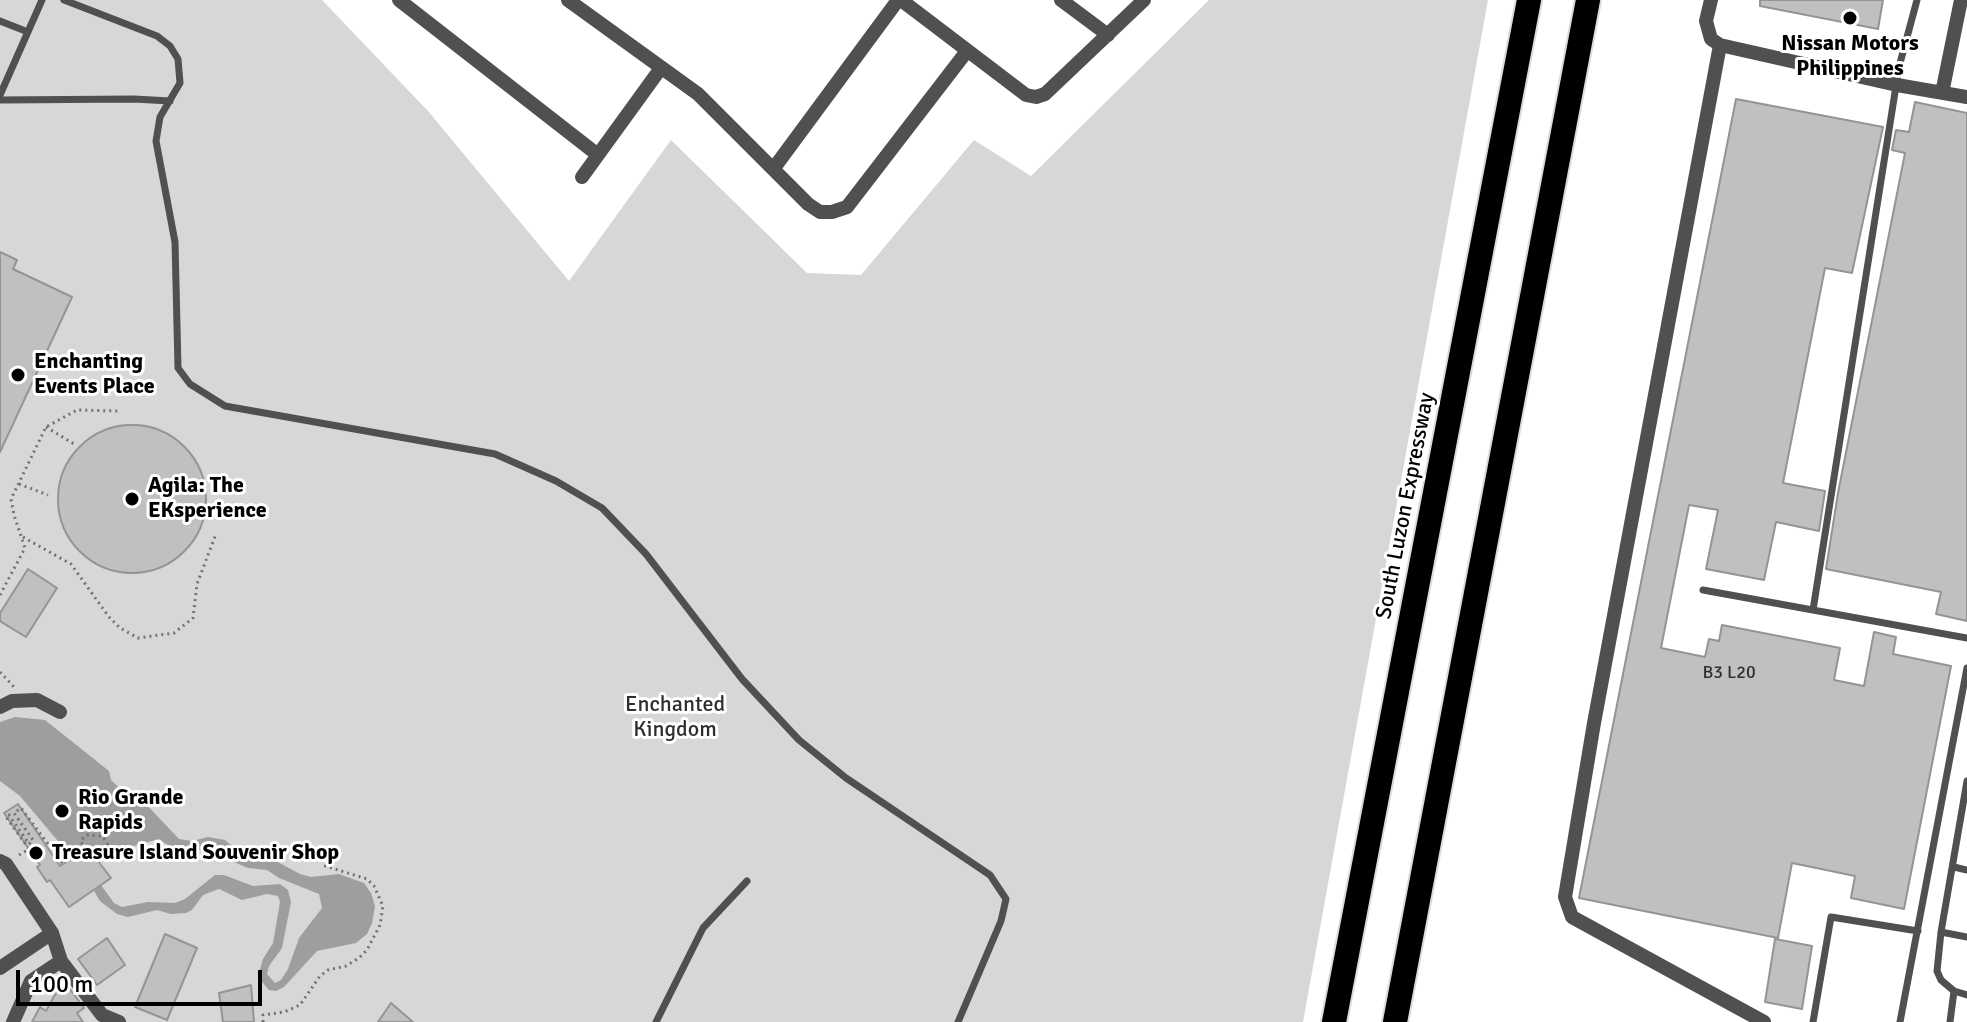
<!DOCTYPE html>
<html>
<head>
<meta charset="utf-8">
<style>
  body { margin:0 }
  #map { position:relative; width:1967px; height:1022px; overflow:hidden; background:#fff; font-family:Signika,sans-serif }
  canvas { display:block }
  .scale { position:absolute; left:16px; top:970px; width:246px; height:36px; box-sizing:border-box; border:4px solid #000; border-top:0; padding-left:10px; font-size:24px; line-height:28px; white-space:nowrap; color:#000; -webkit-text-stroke:6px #fff; paint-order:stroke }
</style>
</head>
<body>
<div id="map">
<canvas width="1967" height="1022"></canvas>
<div class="scale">100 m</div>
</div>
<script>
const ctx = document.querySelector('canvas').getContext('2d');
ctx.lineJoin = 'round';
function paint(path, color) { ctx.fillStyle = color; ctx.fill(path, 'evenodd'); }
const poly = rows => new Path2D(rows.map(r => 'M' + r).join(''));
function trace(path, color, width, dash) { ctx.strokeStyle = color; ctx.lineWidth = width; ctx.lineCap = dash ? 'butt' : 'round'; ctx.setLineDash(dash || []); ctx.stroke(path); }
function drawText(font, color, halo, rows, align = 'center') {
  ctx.font = font + ' Signika,sans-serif'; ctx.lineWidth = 6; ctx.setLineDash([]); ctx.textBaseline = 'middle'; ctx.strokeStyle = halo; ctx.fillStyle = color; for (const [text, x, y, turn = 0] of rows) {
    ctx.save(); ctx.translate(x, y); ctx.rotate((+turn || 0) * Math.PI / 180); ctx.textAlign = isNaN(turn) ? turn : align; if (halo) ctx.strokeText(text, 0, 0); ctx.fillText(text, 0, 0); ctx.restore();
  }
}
paint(poly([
  [0,0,322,0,428,111,569,281,671,140,807,273,861,275,974,140,1031,176,1209,0,1488,0,1303,1022,0,1022]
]), '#d7d7d7');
paint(poly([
  [15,717,45,720,109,771,111,780,130,798,144,802,179,839,192,841,208,837,225,840,239,852,272,859,300,874,311,877,339,874,364,883,371,893,375,906,372,923,367,934,356,943,317,951,284,987,276,991,269,990,258,977,263,959,273,943,280,902,278,896,267,894,242,900,219,889,203,895,192,910,186,913,171,914,157,910,128,917,117,914,100,901,94,891,101,885,114,903,122,907,148,902,175,903,185,899,215,875,224,875,253,886,280,884,288,890,291,902,282,948,269,966,267,974,275,983,281,980,288,969,299,938,322,908,319,894,279,878,267,870,248,868,236,863,222,851,206,849,190,853,175,850,159,839,115,851,98,860,85,844,80,846,82,852,74,858,68,853,20,796,0,781,0,722]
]), '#9e9e9e');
const building = poly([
  [1760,0,1883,0,1878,29,1760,6,1760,0],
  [1736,99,1883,127,1852,273,1825,268,1783,483,1825,491,1819,531,1776,522,1764,580,1706,569,1718,510,1689,505,1661,648,1705,657,1709,639,1719,641,1722,625,1840,648,1834,680,1864,686,1874,632,1896,637,1893,654,1951,666,1904,909,1851,898,1855,876,1792,863,1778,938,1579,898,1736,99],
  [1915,102,1967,113,1967,621,1936,614,1941,592,1826,569,1838,493,1905,153,1892,150,1896,130,1909,132,1915,102],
  [0,252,17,260,13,269,72,297,0,452,0,252],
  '58 499a74 74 0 1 1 148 0a74 74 0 1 1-148 0Z',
  [28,569,57,588,26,637,0,621,0,613,28,569],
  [18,804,60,866,88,848,111,878,69,907,50,880,47,882,37,867,40,865,4,813,18,804],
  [165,934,197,948,167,1020,135,1007,165,934],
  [107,938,125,965,97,985,78,959,107,938],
  [1775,939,1812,946,1802,1009,1765,1002,1775,939],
  [63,980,84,1008,77,1013,83,1022,32,1022,40,1007,46,1011,63,980],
  [251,985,254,1022,223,1022,219,993,251,985],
  [391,1003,413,1022,378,1022,391,1003]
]);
paint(building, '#c0c0c0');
trace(building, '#949494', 2);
const highway = poly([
  [1334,1022,1529,0],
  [1395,1022,1588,0]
]);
trace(highway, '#dbdbdb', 28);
trace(poly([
  [46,427,74,444],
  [19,484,48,495],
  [23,537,71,564,109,617,120,628,138,638,174,633,193,618,197,584,216,534],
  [0,595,25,548,14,515,11,499,46,427,77,410,118,411],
  [0,672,14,687],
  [84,850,81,840,87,835,102,836,117,857],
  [19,855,29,849,6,817,9,815,29,844,33,840,14,813,21,808,63,864],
  [263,1022,263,1015,284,1012,300,1005,320,976,328,970,346,966,359,958,367,950,380,925,383,906,374,886,367,879,322,865]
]), '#727272', 3, [2, 4]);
trace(poly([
  [64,0,157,36,170,46,178,59,180,83,160,117,156,141,175,242,178,368,190,384,225,406,495,454,556,481,602,508,646,554,742,679,799,740,846,778,990,875,1006,899,1001,921,958,1022],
  [0,21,28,32],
  [0,95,42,0],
  [0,100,134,99,170,101],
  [1703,590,1967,638],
  [1813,610,1899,67,1917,0],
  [1967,781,1941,932,1937,971,1941,980,1954,991,1967,995],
  [1954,867,1967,870],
  [1941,932,1967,937],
  [656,1022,703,928,747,881],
  [1813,1022,1831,917,1918,931],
  [1900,1022,1967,668],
  [1950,1022,1954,991]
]), '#505050', 7);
trace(poly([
  [399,0,598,155],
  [568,0,698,94,808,204,820,212,832,212,847,207,967,51],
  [901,0,1026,95,1036,97,1045,94,1144,0],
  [1061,0,1108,35],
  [1711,0,1706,21,1711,39,1720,45,1897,85,1967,97],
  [1720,45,1594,723,1565,897,1572,917,1764,1022],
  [1942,93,1961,0],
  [774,168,898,0],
  [582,177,661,68],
  [0,707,12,701,37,700,60,712],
  [0,861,6,864,52,933,61,961,102,1015,119,1022],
  [0,968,52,933],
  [13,1022,31,981,61,961]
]), '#505050', 14);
trace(highway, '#000', 24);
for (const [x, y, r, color] of [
  [1850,18,8,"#000"],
  [18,375,8,"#000"],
  [132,499,8,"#000"],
  [62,811,8,"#000"],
  [36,853,8,"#000"]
]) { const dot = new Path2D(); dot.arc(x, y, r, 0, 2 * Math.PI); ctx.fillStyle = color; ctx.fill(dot); trace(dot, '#fff', 3); }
drawText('18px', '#303030', null, [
  ["B3 L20",1729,673]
]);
drawText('bold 22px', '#000', '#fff', [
  ["Nissan Motors",1850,44,"center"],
  ["Philippines",1850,69,"center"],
  ["Enchanting",34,362],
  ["Events Place",34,387],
  ["Agila: The",148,486],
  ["EKsperience",148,511],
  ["Rio Grande",78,798],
  ["Rapids",78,823],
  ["Treasure Island Souvenir Shop",52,853]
], 'left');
drawText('22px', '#000', '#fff', [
  ["South Luzon Expressway",1406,506,-79]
]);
drawText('22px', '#2e2e2e', '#fff', [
  ["Enchanted",675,705],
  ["Kingdom",675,730]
]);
</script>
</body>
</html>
